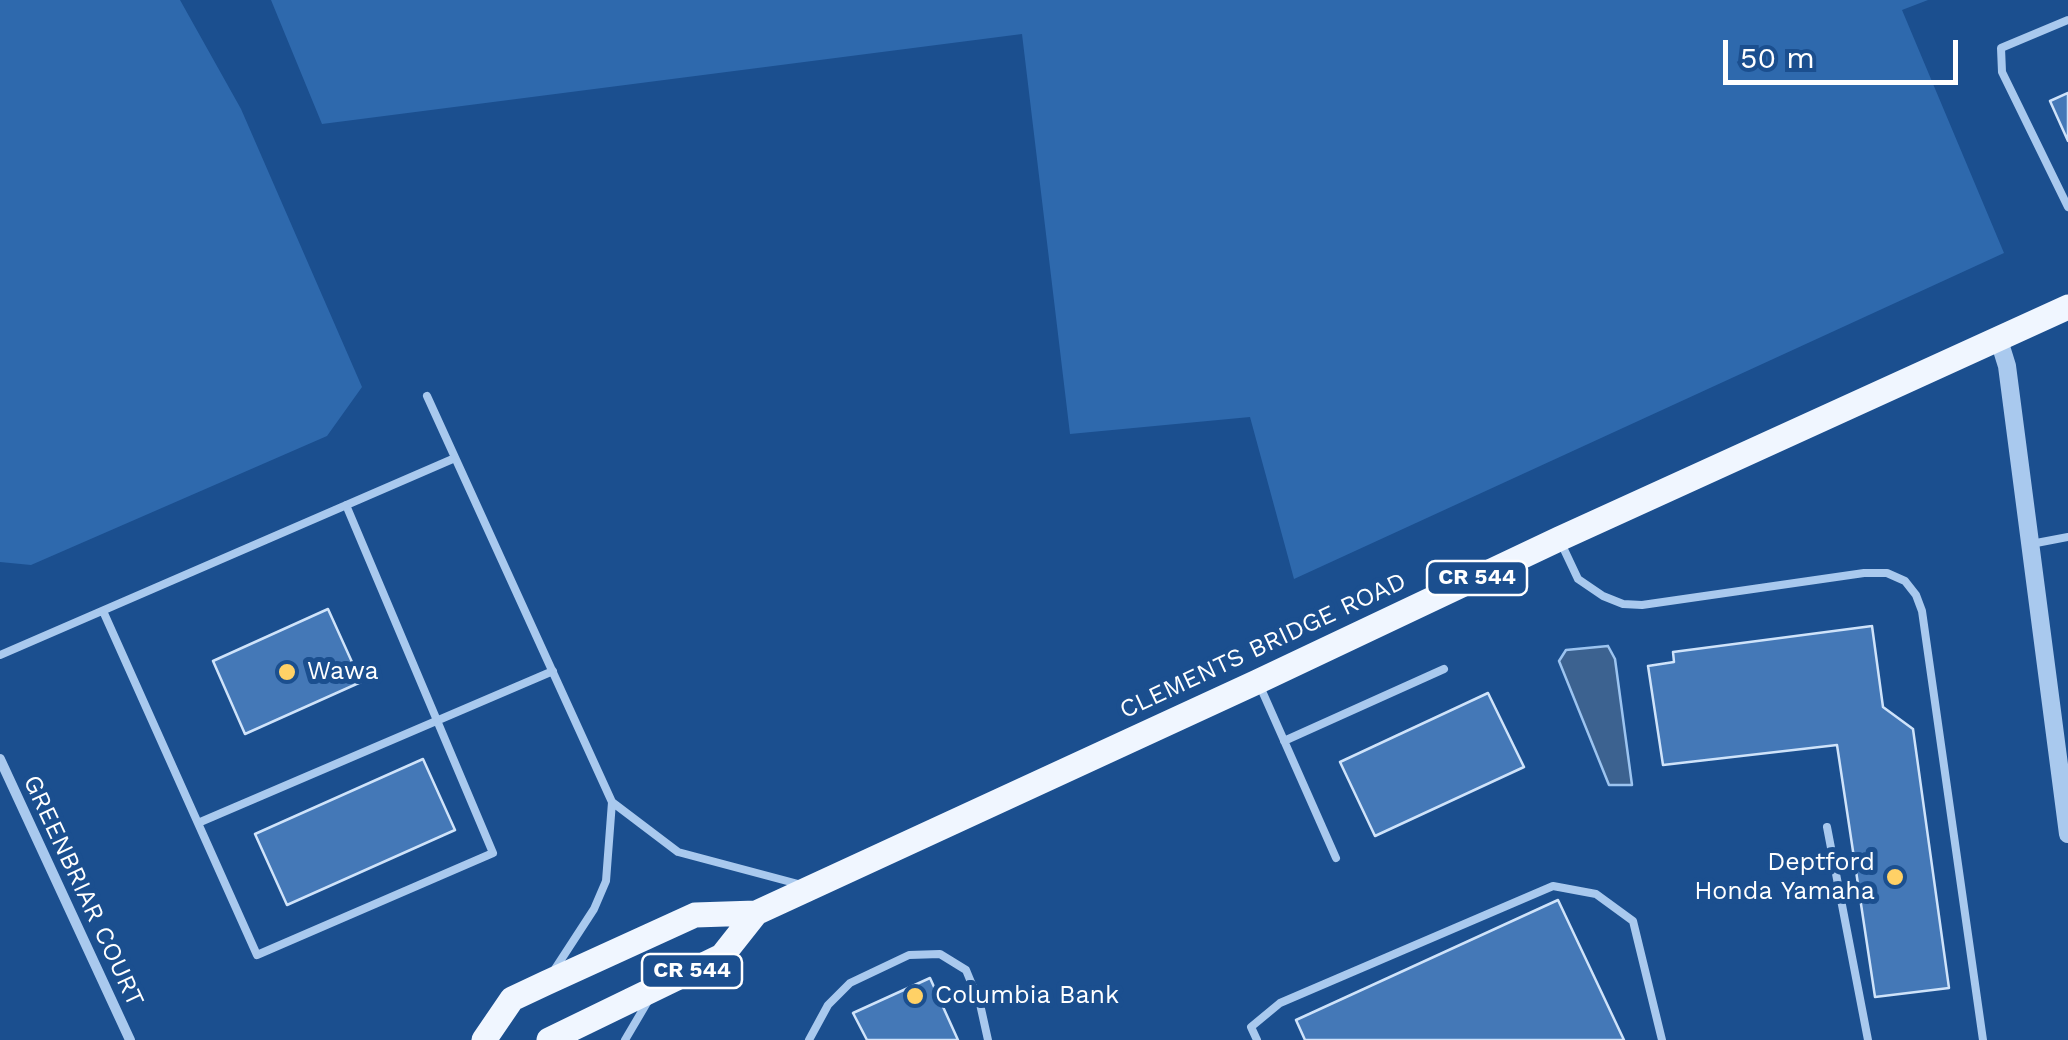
<!DOCTYPE html>
<html>
<head>
<meta charset="utf-8">
<style>
  body { margin:0 }
  #map { position:relative; width:2068px; height:1040px; overflow:hidden; background:#1b4f8f; font-family:"Work Sans",sans-serif }
  canvas { display:block }
  .scale { position:absolute; left:1723px; top:40px; width:235px; height:45px; box-sizing:border-box; border:5px solid #fff; border-top:0; padding-left:12px; font-size:30px; line-height:35px; white-space:nowrap; color:#fff; -webkit-text-stroke:8px #1b4f8f; paint-order:stroke }
</style>
</head>
<body>
<div id="map">
<canvas width="2068" height="1040"></canvas>
<div class="scale">50 m</div>
</div>
<script>
const ctx = document.querySelector('canvas').getContext('2d');
ctx.lineJoin = 'round';
function paint(path, color) { ctx.fillStyle = color; ctx.fill(path, 'evenodd'); }
const poly = rows => new Path2D(rows.map(r => 'M' + r).join(''));
function trace(path, color, width, dash) { ctx.strokeStyle = color; ctx.lineWidth = width; ctx.lineCap = dash ? 'butt' : 'round'; ctx.setLineDash(dash || []); ctx.stroke(path); }
function drawText(font, color, halo, rows, align = 'center') {
  ctx.font = font + ' "Work Sans",sans-serif'; ctx.lineWidth = 10; ctx.setLineDash([]); ctx.textBaseline = 'middle'; ctx.strokeStyle = halo; ctx.fillStyle = color; for (const [text, x, y, turn = 0] of rows) {
    ctx.save(); ctx.translate(x, y); ctx.rotate((+turn || 0) * Math.PI / 180); ctx.textAlign = isNaN(turn) ? turn : align; if (halo) ctx.strokeText(text, 0, 0); ctx.fillText(text, 0, 0); ctx.restore();
  }
}
paint(poly([
  [0,0,180,0,241,109,362,387,327,436,31,565,0,562],
  [271,0,1928,0,1902,10,2004,253,1294,579,1250,417,1070,434,1022,34,322,124]
]), '#2e69ad');
const water = poly([
  [1608,646,1615,659,1632,785,1609,785,1559,661,1566,650,1608,646]
]);
paint(water, '#3c6290');
trace(water, '#9cc4f0', 2.5);
const building = poly([
  [2068,93,2068,141,2050,101,2068,93],
  [328,609,361,682,245,734,213,661,328,609],
  [1872,626,1883,707,1913,729,1949,988,1875,997,1837,745,1663,765,1648,666,1674,662,1673,652,1872,626],
  [1488,693,1524,767,1375,836,1340,762,1488,693],
  [423,759,455,830,287,905,255,834,423,759],
  [1558,900,1624,1040,1305,1040,1296,1020,1558,900],
  [930,978,958,1040,867,1040,853,1013,930,978]
]);
paint(building, '#4478b7');
trace(building, '#cfe3fa', 2.5);
trace(poly([
  [2068,20,2001,48,2002,72,2068,207],
  [427,396,612,802,678,852,802,885],
  [1561,543,1578,579,1603,596,1623,604,1642,605,1864,573,1887,573,1905,581,1916,595,1922,611,1983,1040],
  [2031,544,2068,537],
  [103,611,257,955,493,853,346,505],
  [0,655,455,458],
  [1259,684,1336,858],
  [1284,741,1444,669],
  [198,823,553,671],
  [1827,827,1868,1040],
  [553,972,594,909,606,881,612,802],
  [625,1040,648,1001],
  [809,1040,828,1005,850,983,909,955,940,954,966,970,980,1004,988,1040],
  [1257,1040,1251,1027,1280,1003,1553,886,1596,894,1633,921,1662,1040]
]), '#a9c9ee', 8);
trace(poly([
  [0,759,130,1040]
]), '#a9c9ee', 10);
trace(poly([
  [1998,337,2007,366,2068,834]
]), '#a9c9ee', 18);
trace(poly([
  [484,1040,512,999,546,983,695,915,756,913,1257,682,1559,539,2068,307],
  [549,1040,722,956,756,913]
]), '#f0f6ff', 25);
for (const [x, y, r, color] of [
  [287,672,10,"#ffd166"],
  [1895,877,10,"#ffd166"],
  [915,996,10,"#ffd166"]
]) { const dot = new Path2D(); dot.arc(x, y, r, 0, 2 * Math.PI); ctx.fillStyle = color; ctx.fill(dot); trace(dot, '#1b4f8f', 4); }
for (const [x, y, w] of [
  [1477,578,100],
  [692,971,100]
]) { const box = new Path2D(); box.roundRect(x - w / 2, y - 17, w, 34, 8); ctx.fillStyle = '#1b4f8f'; ctx.fill(box); trace(box, '#fff', 2.5); }
drawText('bold 22px', '#fff', null, [
  ["CR 544",1477,578],
  ["CR 544",692,971]
]);
drawText('25px', '#fff', '#1b4f8f', [
  ["CLEMENTS BRIDGE ROAD",1263,646,-25],
  ["GREENBRIAR COURT",83,891,65]
]);
drawText('25px', '#fff', '#1b4f8f', [
  ["Wawa",307,672],
  ["Deptford",1875,863,"right"],
  ["Honda Yamaha",1875,892,"right"],
  ["Columbia Bank",935,996]
], 'left');
</script>
</body>
</html>
